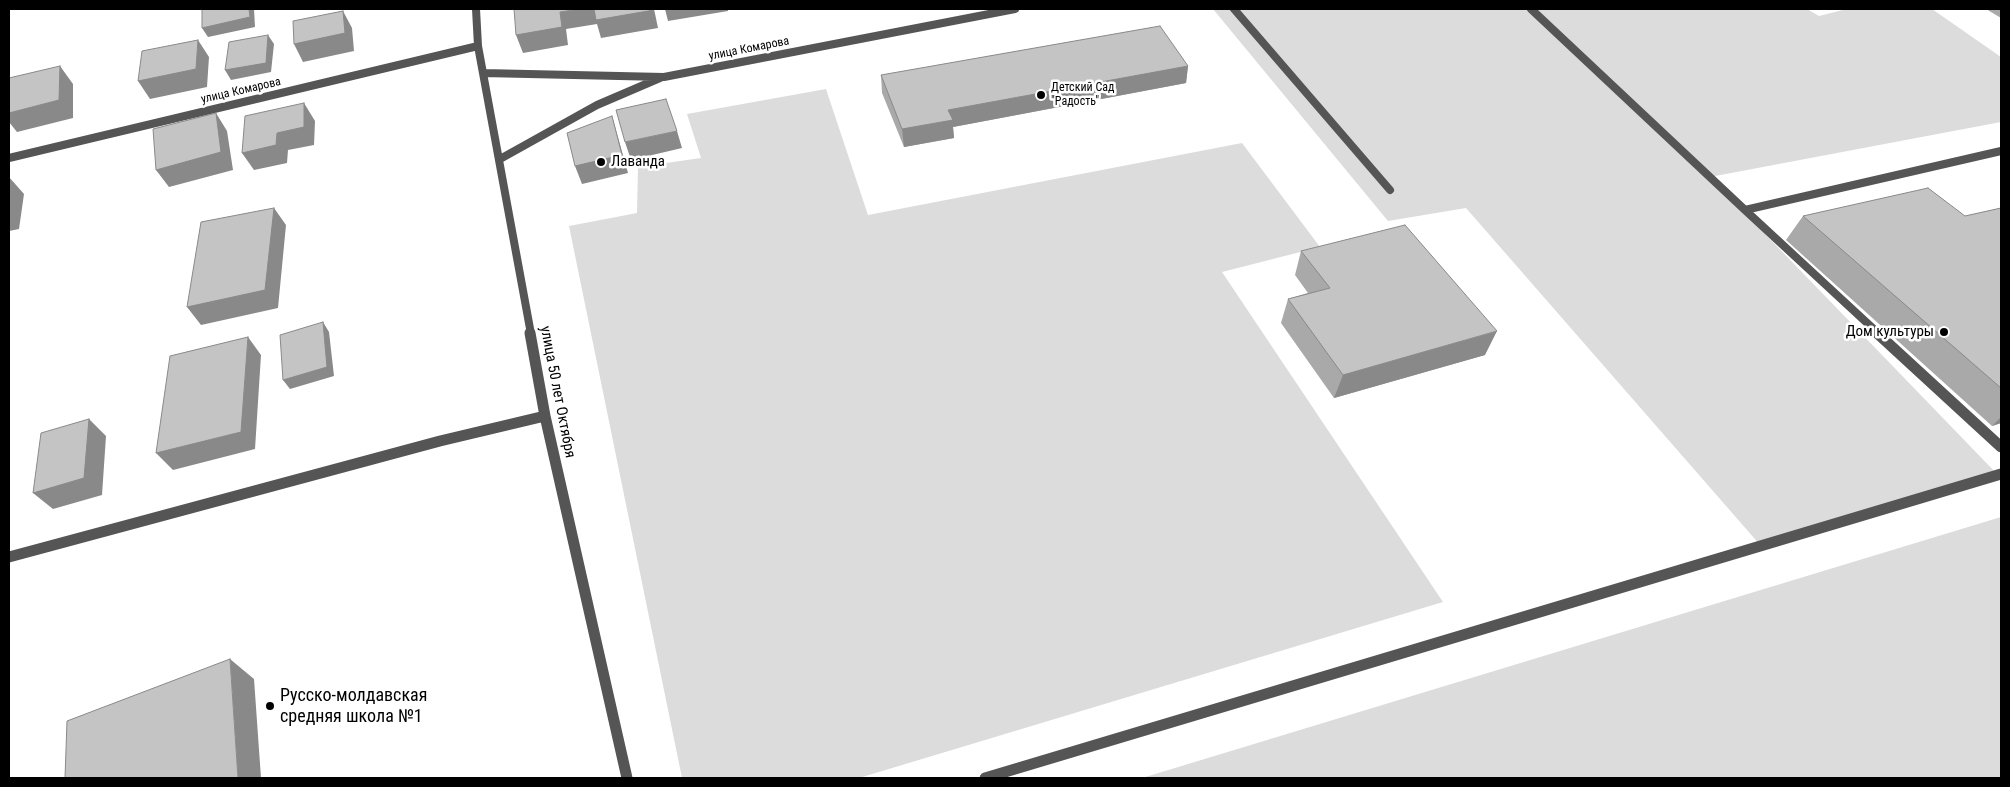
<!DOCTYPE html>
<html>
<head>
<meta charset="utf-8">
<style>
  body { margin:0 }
  #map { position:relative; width:2010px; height:787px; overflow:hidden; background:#fff; font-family:"Roboto Condensed",sans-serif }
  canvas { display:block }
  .frame { position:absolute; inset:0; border:10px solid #000; pointer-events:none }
</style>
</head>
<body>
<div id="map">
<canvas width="2010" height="787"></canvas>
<div class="frame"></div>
</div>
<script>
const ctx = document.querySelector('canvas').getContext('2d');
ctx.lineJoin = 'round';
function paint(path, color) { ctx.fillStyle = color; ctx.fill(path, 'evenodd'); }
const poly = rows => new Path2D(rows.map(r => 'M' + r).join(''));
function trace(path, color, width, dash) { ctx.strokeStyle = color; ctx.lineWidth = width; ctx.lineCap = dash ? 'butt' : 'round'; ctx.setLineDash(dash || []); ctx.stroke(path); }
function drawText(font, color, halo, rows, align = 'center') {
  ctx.font = font + ' "Roboto Condensed",sans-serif'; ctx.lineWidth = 5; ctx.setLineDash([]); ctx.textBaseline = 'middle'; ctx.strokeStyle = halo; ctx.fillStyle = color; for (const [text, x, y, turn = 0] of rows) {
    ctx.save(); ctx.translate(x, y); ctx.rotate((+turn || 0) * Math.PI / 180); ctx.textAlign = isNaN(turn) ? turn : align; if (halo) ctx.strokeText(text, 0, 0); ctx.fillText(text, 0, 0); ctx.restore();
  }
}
paint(poly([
  [1213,9,1807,9,1819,16,1847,9,1932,9,2001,57,2001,122,1710,177,1998,475,1761,546,1466,208,1388,221],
  [826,89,868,215,1242,143,1320,247,1222,272,1443,602,859,778,682,778,569,226,637,213,638,167,701,158,687,114],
  [2001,517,2001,778,1142,778]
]), '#dcdcdc');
trace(poly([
  [1234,9,1390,190],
  [1531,9,1745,210],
  [1879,334,1745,210,2001,151]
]), '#555', 8);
trace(poly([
  [1877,333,2001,447],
  [985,778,2001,474]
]), '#555', 11);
trace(poly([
  [476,9,478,46,531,334],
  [483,73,664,77,1015,9],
  [9,158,478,46],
  [500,159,597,105,660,78]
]), '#555', 8);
trace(poly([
  [530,333,545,416,627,778],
  [9,557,440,441,545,416]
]), '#555', 11);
paint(poly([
  [1986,9,2001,9,2001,18],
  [1188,66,1186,83,953,127,954,138,904,147,882,93,881,75],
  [2001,208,2001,423,1992,426,1786,240,1803,216,1965,216],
  [1301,251,1485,355,1334,398,1281,323,1288,299,1308,293,1295,275]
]), '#a9a9a9');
paint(poly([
  [249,9,254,9,255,27,208,37,202,28],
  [580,9,654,9,658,28,601,38,597,24,566,29,568,45,523,53,516,35,560,12],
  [665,9,728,9,728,11,668,21],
  [343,11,352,28,354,51,303,62,294,44],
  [268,35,274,44,271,72,231,80,225,70],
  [198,40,209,57,207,87,150,99,138,81],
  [60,66,73,84,73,118,17,132,9,122,9,113],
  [1188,66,1186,83,953,127,954,138,904,147,902,129,948,110],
  [304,103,315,121,314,145,288,150,287,163,254,170,242,153,277,133],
  [216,113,227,131,233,170,169,187,156,170],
  [612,116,628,173,582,184,575,166],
  [677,131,682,148,631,160,625,142],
  [9,177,24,194,19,229,9,231],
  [274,208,286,225,278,308,201,325,187,307],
  [323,322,329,332,334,376,290,389,283,380],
  [1497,331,1485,355,1334,398,1343,375],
  [248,337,261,355,255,449,173,470,156,453],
  [2001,417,2001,423,1992,426],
  [89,419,106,436,102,495,53,509,33,493],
  [230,659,254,679,261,778,238,778]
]), '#898989');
const building = poly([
  [202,9,249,9,250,17,202,28,202,9],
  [514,9,580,9,560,12,562,27,516,35,514,9],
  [594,9,653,9,654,10,596,20,594,9],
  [343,11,345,33,294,44,293,21,343,11],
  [1160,26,1188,66,948,110,953,120,902,129,881,75,1160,26],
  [268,35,266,63,225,70,229,42,268,35],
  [198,40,196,69,138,81,142,51,198,40],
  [60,66,59,100,9,113,9,78,60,66],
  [666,99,677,131,625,142,616,110,666,99],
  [304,103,304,127,277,133,276,145,242,153,245,116,304,103],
  [216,113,221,152,156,170,153,129,216,113],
  [612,116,622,155,575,166,567,133,612,116],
  [1928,188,1965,216,2001,208,2001,388,1803,216,1928,188],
  [274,208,265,290,187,307,201,222,274,208],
  [1405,225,1497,331,1343,375,1288,299,1330,288,1301,251,1405,225],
  [323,322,327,367,283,380,280,335,323,322],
  [248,337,241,432,156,453,170,356,248,337],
  [89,419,84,478,33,493,41,433,89,419],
  [230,659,238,778,65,778,67,721,230,659]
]);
paint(building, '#c4c4c4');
trace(building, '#898989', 1);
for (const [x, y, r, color] of [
  [1041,95,5,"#000"],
  [601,162,5,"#000"],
  [1944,332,5,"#000"],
  [270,706,5,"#000"]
]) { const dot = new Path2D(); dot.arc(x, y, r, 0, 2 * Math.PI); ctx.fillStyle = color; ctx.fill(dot); trace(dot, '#fff', 2); }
drawText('12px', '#000', '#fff', [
  ["улица Комарова",749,49,-11],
  ["улица Комарова",241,91,-13]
]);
drawText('12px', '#000', '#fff', [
  ["Детский Сад",1051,88],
  ["\"Радость\"",1051,102]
], 'left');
drawText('15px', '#000', '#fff', [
  ["Лаванда",611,162],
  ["Дом культуры",1934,332,"right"]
], 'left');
drawText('15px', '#000', '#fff', [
  ["улица 50 лет Октября",557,392,79]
]);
drawText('18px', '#000', '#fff', [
  ["Русско-молдавская",280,696],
  ["средняя школа №1",280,717]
], 'left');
</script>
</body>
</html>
